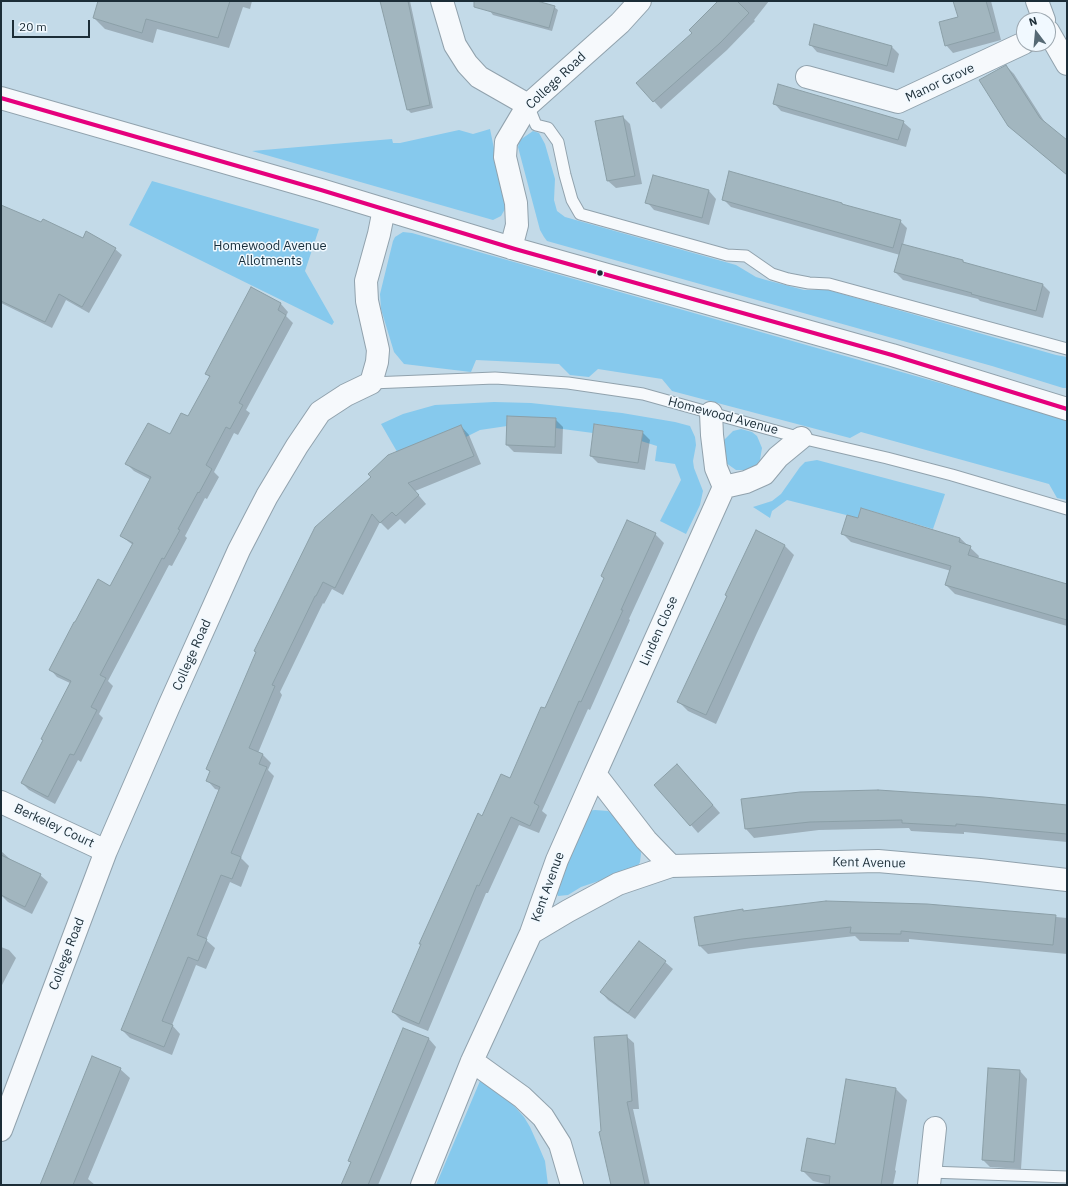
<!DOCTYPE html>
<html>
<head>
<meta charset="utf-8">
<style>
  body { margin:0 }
  #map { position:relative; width:1068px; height:1186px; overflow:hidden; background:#c3dae8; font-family:"IBM Plex Sans",sans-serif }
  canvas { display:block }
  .frame { position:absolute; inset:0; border:2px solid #1c2d37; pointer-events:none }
  .north { position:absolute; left:1016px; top:12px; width:40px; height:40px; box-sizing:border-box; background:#f1f9ff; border:1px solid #9ca7af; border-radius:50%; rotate:344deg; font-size:11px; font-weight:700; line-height:16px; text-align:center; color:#1c2d37 }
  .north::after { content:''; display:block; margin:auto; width:14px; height:18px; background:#566a75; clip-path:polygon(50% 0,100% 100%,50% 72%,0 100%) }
  .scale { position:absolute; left:12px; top:20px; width:78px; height:18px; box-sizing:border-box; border:2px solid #1c2d37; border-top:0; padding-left:5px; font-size:12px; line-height:14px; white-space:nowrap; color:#1c2d37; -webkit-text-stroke:3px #f1f9ff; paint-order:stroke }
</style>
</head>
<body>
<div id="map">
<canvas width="1068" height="1186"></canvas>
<div class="frame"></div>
<div class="north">N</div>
<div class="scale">20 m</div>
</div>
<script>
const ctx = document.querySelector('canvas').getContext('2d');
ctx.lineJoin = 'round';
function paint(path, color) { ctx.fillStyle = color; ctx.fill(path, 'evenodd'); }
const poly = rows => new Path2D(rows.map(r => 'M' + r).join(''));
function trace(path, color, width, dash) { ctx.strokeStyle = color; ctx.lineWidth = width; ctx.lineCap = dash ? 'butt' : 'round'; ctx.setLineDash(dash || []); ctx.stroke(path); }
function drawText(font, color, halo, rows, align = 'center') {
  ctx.font = font + ' "IBM Plex Sans",sans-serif'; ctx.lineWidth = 3; ctx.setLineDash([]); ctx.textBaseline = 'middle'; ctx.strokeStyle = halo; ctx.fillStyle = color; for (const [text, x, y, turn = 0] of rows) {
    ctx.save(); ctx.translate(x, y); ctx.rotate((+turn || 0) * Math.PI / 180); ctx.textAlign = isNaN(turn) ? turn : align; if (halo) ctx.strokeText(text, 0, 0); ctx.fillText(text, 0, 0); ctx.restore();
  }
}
paint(poly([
  [490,129,504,197,505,209,501,216,493,220,252,151,392,139,393,143,400,143,459,130,473,134],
  [533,131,539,133,545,144,555,179,554,200,557,211,565,217,736,265,756,277,766,280,804,290,815,290,821,288,1056,355,1067,357,1067,388,1063,388,992,366,547,241,544,237,540,230,518,147,520,140],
  [152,181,319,229,305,271,334,322,332,325,129,225],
  [403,232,412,233,1067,419,1067,500,1057,498,1049,484,861,432,850,438,672,391,662,379,598,369,589,377,570,375,559,364,476,360,471,372,404,364,394,352,381,309,380,294,393,241,395,237],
  [494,402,531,403,622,413,675,422,690,426,695,437,696,445,693,461,694,468,703,491,700,505,686,534,660,521,681,480,675,464,655,461,657,446,641,441,643,431,595,424,593,433,555,428,507,416,507,426,480,430,466,437,461,425,403,462,381,424,403,414,435,405],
  [741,429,752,432,757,436,762,448,760,460,756,465,745,470,736,470,726,463,724,440,733,431],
  [817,460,945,494,933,529,861,508,858,518,787,500,772,511,770,518,753,507,772,501,781,494,800,467,805,462],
  [595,810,608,811,619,820,640,846,641,854,640,862,637,868,581,887,568,895,558,896,555,889,586,811],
  [486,1075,524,1117,530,1127,539,1147,545,1161,548,1185,436,1185,480,1081]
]), '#86c9ed');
paint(poly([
  [99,1,252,1,250,9,243,7,229,48,157,29,153,43,105,29,94,18],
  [381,1,410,1,433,108,411,113,408,110],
  [492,1,534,1,554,7,558,10,552,31,493,15,490,11],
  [719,1,769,1,754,20,755,21,727,50,661,109,641,87,693,33],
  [954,1,991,1,1001,40,953,53,946,45,959,18],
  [815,26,892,47,899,54,894,73,817,52,810,44],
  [1006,66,1014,74,1046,124,1067,142,1067,175,1017,133],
  [774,103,903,122,911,129,906,147,781,111],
  [623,117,630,124,642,184,616,188,608,181,596,122],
  [654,176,709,191,716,199,709,225,654,210,647,202],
  [723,199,842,203,844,206,900,221,907,228,903,245,963,261,966,264,1043,285,1050,292,1043,318,980,301,978,299,903,280,895,272,900,255,731,207],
  [1,212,115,249,122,255,89,313,66,300,52,328,1,303],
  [251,289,281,304,288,312,286,316,293,323,246,410,250,413,238,435,234,433,214,472,219,477,207,499,205,498,185,536,187,538,172,566,169,565,108,681,113,686,99,714,103,718,81,762,78,760,55,804,29,790,22,783,44,740,70,683,57,677,50,669,76,624,110,587,133,545,121,536,151,480,134,471,127,464,171,435,189,418,210,378,206,373],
  [555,419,563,427,562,454,514,452,507,445],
  [461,426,469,435,481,464,415,491,426,504,405,524,400,519,388,530,380,522,343,595,332,589,324,604,323,603,280,692,282,695,258,753,263,755,271,763,268,770,274,776,241,858,249,866,241,887,230,882,206,940,215,948,206,969,196,965,172,1025,180,1034,172,1055,130,1038,122,1030,219,790,215,789,207,780,211,772,207,769,315,528],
  [642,432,650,440,645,470,598,463,591,456],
  [756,532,785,546,794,555,757,633,716,724,688,711,679,702],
  [842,533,960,538,979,556,978,559,1067,585,1067,626,955,594,946,585,951,571,851,542],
  [655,534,664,543,629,619,630,620,590,710,588,709,542,811,547,815,539,833,519,825,488,893,486,893,428,1031,401,1020,393,1012,422,945,420,943,483,817,510,779,545,710],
  [685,773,720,813,698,833,691,825],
  [742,800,1067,806,1067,842,964,832,964,834,911,831,909,828,819,830,754,838,746,829],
  [1,851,11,860,40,875,48,882,32,914,8,902,1,895],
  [927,905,1067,918,1067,954,909,939,909,942,860,941,855,936,751,948,708,954,700,946,742,910,744,912],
  [1,947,9,950,16,958,1,987],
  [665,962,673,969,635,1019,608,1000,601,992],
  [404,1029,429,1039,436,1047,378,1185,343,1185,352,1163,349,1160],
  [626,1036,634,1043,639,1109,633,1109,650,1185,612,1185,602,1132],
  [120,1069,130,1078,88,1179,95,1185,41,1185],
  [989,1069,1020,1071,1027,1079,1021,1169,990,1167,983,1160],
  [896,1089,907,1100,895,1170,896,1171,893,1185,830,1185,813,1181,802,1170,836,1145]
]), '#0003');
const building = poly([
  [98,1,230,1,218,38,146,19,142,33,93,18,98,1],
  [380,1,408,1,430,105,407,110,380,1],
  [474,1,537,1,555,6,549,28,474,7,474,1],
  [718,1,737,1,749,13,720,43,653,102,636,83,692,33,689,30,718,1],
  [953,1,986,1,995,32,945,46,939,22,958,17,953,1],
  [814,24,892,46,887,66,809,45,814,24],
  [1006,65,1040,118,1067,140,1067,175,1008,126,979,80,1006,65],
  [778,84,904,121,898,140,773,104,778,84],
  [623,116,635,176,607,181,595,121,623,116],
  [729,171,842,203,842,204,901,220,893,248,722,200,729,171],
  [653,175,709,190,702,218,645,203,653,175],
  [1,205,41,222,43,219,83,238,86,231,116,248,82,307,59,294,45,322,1,301,1,205],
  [902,244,963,260,963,262,1043,284,1036,311,971,294,972,293,894,272,902,244],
  [251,287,281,303,278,310,286,315,239,403,243,405,230,429,226,427,206,465,212,469,199,493,198,492,178,529,180,530,164,559,162,558,100,675,106,678,91,707,97,710,74,755,70,754,48,797,21,783,43,740,41,739,71,681,49,670,74,622,75,622,98,579,110,586,133,543,120,536,151,477,125,464,148,423,170,434,181,413,188,416,210,376,205,374,251,287],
  [507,416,556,418,555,447,506,445,507,416],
  [594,424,643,431,638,463,590,456,594,424],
  [461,425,474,456,408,483,419,495,396,516,392,512,380,523,372,514,335,588,323,582,316,596,315,596,272,685,275,686,249,748,263,754,259,764,267,767,231,853,241,857,232,879,221,875,197,935,207,939,198,961,188,957,162,1021,173,1025,164,1047,121,1030,220,787,206,781,210,771,206,769,256,652,254,651,315,527,371,477,368,474,388,455,461,425],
  [861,508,960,538,959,542,971,546,968,555,1067,584,1067,620,945,585,951,566,841,534,847,515,858,518,861,508],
  [627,520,656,533,621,610,623,610,581,702,579,701,534,803,539,806,530,826,511,817,479,886,477,885,419,1024,392,1012,421,944,419,944,478,813,482,816,501,774,510,778,541,707,545,708,604,578,601,576,627,520],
  [756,530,785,545,748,624,706,715,677,702,727,596,725,595,756,530],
  [677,764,713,805,690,826,654,785,677,764],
  [878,790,984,797,1067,805,1067,834,956,824,956,826,902,823,902,820,810,822,745,829,741,799,800,792,878,790],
  [1,855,41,874,25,907,1,895,1,855],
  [826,901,927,904,1056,915,1053,945,901,931,901,934,850,933,851,927,742,939,699,946,694,917,743,909,743,911,826,901],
  [639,941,666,961,628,1013,600,992,639,941],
  [403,1028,429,1038,368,1185,341,1185,351,1162,348,1161,403,1028],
  [627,1035,632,1101,627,1102,645,1185,611,1185,599,1132,601,1131,594,1037,627,1035],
  [92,1056,121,1068,73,1185,40,1185,92,1056],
  [988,1068,1020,1070,1014,1162,982,1160,988,1068],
  [846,1079,896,1088,881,1185,829,1185,830,1176,801,1171,807,1138,835,1144,846,1079]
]);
paint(building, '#a2b6bf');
trace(building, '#8b9fa7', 1);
const lane = poly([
  [528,105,536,125,548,128,558,142,565,175,572,200,580,214,727,255,746,256,772,274,788,279,809,283,829,284,1067,349],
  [371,383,495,378,568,383,643,394,801,438,887,458,952,475,1067,509],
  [930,1172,1067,1177]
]);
const street = poly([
  [442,1,455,45,467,64,479,77,528,105],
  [1037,1,1044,20],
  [1048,31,1067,64],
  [807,77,898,102,1024,43],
  [1,98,321,190,515,249,892,355,1067,409],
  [511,248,517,225,516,203,505,157,506,142,528,105,620,23,640,1],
  [711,413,712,435,716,468,724,487,746,482,764,474,778,457,801,438],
  [595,774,724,487],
  [1,802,106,851],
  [531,933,568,911,618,884,671,866],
  [472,1061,522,1097,543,1117,560,1144,572,1185],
  [1,1130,106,851,169,706,239,550,267,496,297,446,320,412,346,395,371,383,377,362,378,350,367,301,366,281,379,234,384,209],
  [422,1185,472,1061,531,933,557,860,595,774,646,840,671,866,878,861,980,870,1067,880],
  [929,1185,935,1128]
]);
trace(lane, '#91a2ad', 13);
trace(street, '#91a2ad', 24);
trace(lane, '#f6f9fc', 11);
trace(street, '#f6f9fc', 22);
trace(poly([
  [1,98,321,190,515,249,892,355,1067,409]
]), '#e5007d', 4);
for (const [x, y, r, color] of [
  [600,273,3.5,"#1c2d37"]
]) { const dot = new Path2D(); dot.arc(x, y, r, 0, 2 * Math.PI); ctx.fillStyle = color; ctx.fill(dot); trace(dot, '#f1f9ff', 1.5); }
drawText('13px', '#1c2d37', '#f1f9ff', [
  ["College Road",556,81,-43],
  ["Manor Grove",940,83,-25],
  ["Homewood Avenue",723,416,15],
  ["Linden Close",659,631,-66],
  ["College Road",192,655,-66],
  ["Berkeley Court",54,826,25],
  ["Kent Avenue",869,863,1],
  ["Kent Avenue",548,887,-70],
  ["College Road",67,954,-69]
]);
drawText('13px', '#162d3b', '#f1f9ff', [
  ["Homewood Avenue",270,246],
  ["Allotments",270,261]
]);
</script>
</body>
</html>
